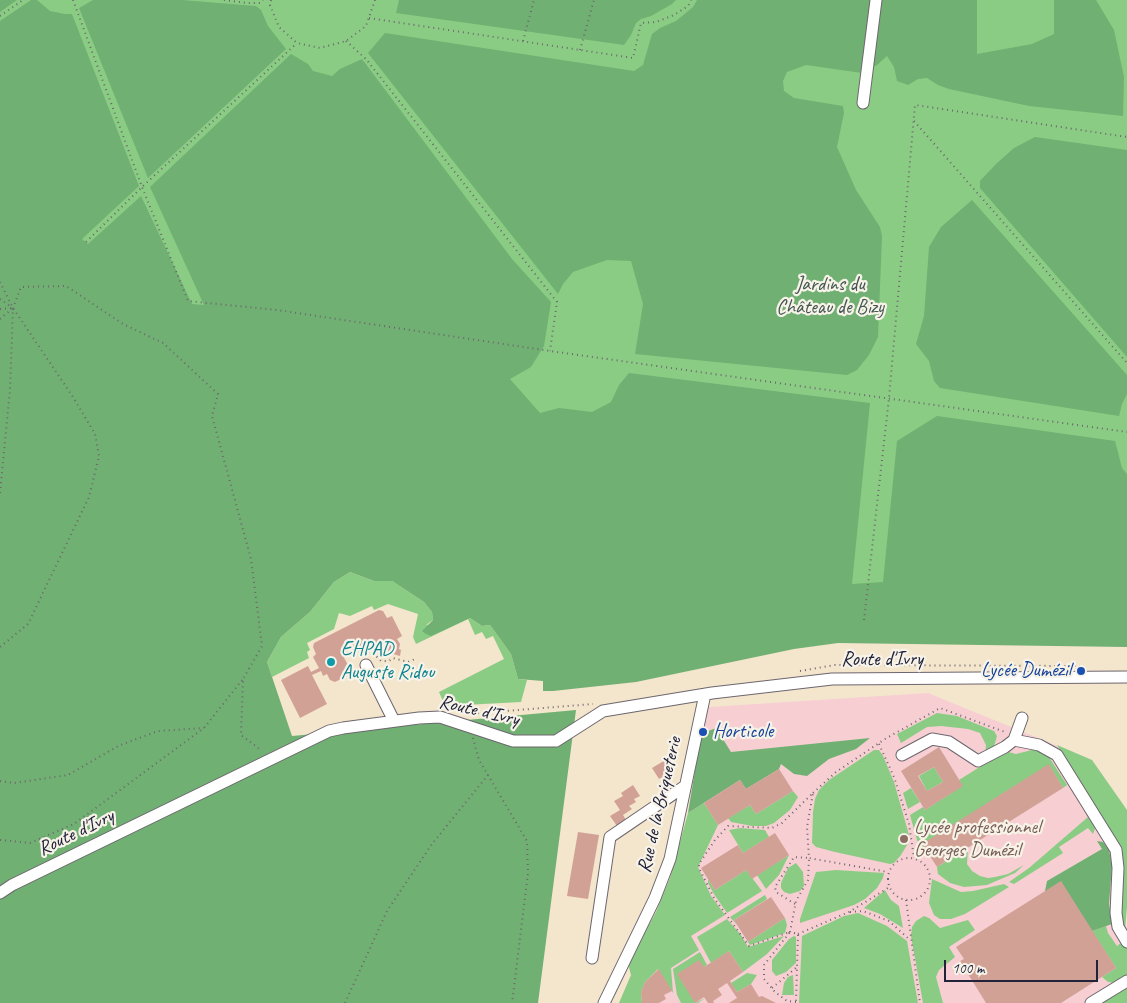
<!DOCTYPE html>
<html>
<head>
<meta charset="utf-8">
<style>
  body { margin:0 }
  #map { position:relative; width:1127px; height:1003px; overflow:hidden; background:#f4e5cd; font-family:Caveat,sans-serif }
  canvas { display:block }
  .scale { position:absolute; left:944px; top:960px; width:154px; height:22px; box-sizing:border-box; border:2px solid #22223b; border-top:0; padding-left:6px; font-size:15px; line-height:18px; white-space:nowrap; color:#22223b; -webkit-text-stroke:4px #f7f3e8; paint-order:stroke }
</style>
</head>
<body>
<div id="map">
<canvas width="1127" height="1003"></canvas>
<div class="scale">100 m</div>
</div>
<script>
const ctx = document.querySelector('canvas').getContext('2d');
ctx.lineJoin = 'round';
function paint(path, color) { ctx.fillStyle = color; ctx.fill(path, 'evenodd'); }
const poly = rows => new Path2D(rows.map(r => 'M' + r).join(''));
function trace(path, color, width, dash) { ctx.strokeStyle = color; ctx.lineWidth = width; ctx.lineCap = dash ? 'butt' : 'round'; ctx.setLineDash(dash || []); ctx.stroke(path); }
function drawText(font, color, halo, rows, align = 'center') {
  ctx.font = font + ' Caveat,sans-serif'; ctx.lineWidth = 4.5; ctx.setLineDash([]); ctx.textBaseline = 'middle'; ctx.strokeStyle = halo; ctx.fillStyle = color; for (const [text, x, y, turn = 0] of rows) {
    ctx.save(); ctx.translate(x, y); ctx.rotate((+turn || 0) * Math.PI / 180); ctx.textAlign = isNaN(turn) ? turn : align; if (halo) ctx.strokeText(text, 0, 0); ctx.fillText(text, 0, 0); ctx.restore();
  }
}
paint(poly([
  [928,693,1092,760,1127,810,1126,926,1127,928,1127,1003,619,1003,631,975,628,964,656,912,670,878,685,830,701,734,709,707]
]), '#f7cfd3');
paint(poly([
  [0,0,1127,0,1127,640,833,636,208,316,0,218],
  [350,572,374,581,392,581,424,602,432,612,433,620,426,625,470,618,482,626,490,625,511,654,518,679,527,680,521,702,445,706,439,692,504,659,493,636,486,639,482,632,475,635,468,619,416,644,413,637,418,614,388,604,374,610,372,606,350,616,339,613,334,629,307,643,310,650,307,652,309,658,272,677,267,662,281,637,310,612,334,582],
  [937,713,957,716,994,731,997,736,993,750,985,755,986,745,980,733,968,729,941,726,927,727,901,743,897,734],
  [1057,745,1092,760,1127,810,1127,907,1125,930,1120,914,1124,874,1122,852],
  [874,750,879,750,883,756,894,782,909,835,907,845,901,855,894,863,890,864,835,852,816,847,812,843,813,812,815,799,819,790,829,780],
  [1032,750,1041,750,1047,754,1067,785,1063,788,1049,765,922,850,917,840,910,815,923,807,925,810,962,786,959,780,1005,751,1016,754],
  [934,767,943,782,927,791,919,776],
  [911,788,920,802,908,809,903,793],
  [793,791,798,797,790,810,774,823,766,826,752,826,731,822,728,818,750,805,756,814],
  [1077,797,1096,826,1093,834,1088,828,1059,847,1063,853,1014,884,1009,882,1029,868,1088,817],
  [704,803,718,825,698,867,711,896,725,915,691,936,699,950,671,968,673,993,658,969,645,982,641,992,642,1003,619,1003,631,975,628,964,656,912,670,878,688,813],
  [740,828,765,830,769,837,743,853,729,830],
  [968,848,967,864,972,871,980,876,988,878,995,877,1008,874,1024,865,1015,873,987,885,964,887,950,883,938,874,937,867],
  [789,855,779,875,766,889,757,875],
  [796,863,803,872,804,886,800,891,790,894,784,892,781,888,781,883,788,868],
  [746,870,762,891,727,913,714,894,708,883,708,879,715,890],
  [836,870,884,873,883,878,877,888,865,899,854,905,800,923,800,919,816,872],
  [932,879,961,892,973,891,1004,884,1009,887,965,914,951,919,940,919,934,915,929,903],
  [885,890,891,900,899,906,903,928,880,914,864,908],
  [765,895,767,899,734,920,738,926,730,917],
  [858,913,887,926,907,941,918,1003,799,1003,802,936,844,916],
  [924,916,929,918,940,928,968,920,975,930,949,947,955,957,939,970,936,977,943,1003,923,1003,911,936,912,927,916,921],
  [785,918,787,925,785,933,750,945,748,942],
  [727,919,741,935,748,947,784,936,767,954,743,972,729,951,711,963,697,937],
  [1106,926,1108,933,1117,946,1123,941,1127,945,1127,975,1115,983,1108,982,1102,977,1116,968,1092,931],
  [794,936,796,937,796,963,786,972,776,976,772,971,772,960,789,939],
  [700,952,707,965,704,967,695,1003,705,998,698,1003,681,1003,677,995,673,969],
  [747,973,757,975,751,984,737,992,731,983],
  [793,975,794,995,782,995,784,983,788,977],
  [1127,986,1127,1003,1100,1003]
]), '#8bcc84');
paint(poly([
  [0,0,17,0,0,12],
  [31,0,37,0,50,11,65,14,72,14,139,186,82,239,88,244,141,196,192,304,204,305,150,187,291,54,308,64,313,71,332,76,340,69,362,59,512,259,551,302,544,346,531,367,510,379,540,413,559,408,592,412,611,402,619,385,629,373,870,403,852,584,883,582,897,441,937,416,1115,441,1122,468,1127,474,1127,647,838,643,794,649,636,682,553,691,543,691,543,681,518,679,511,654,490,625,482,626,470,618,431,636,426,634,422,631,433,620,432,612,424,602,392,581,374,581,350,572,334,582,310,612,281,637,267,662,292,736,576,710,538,1003,0,1003,0,21],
  [93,0,182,0,256,6,261,10,268,26,286,49,148,178,79,8],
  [399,0,676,0,672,4,651,16,641,19,636,23,631,35,624,45,396,13],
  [697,0,977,0,977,54,1032,44,1054,34,1054,0,1096,0,1114,30,1124,77,1123,116,1029,106,949,89,938,85,927,78,918,79,908,85,897,81,894,67,887,56,877,65,862,73,806,65,787,72,783,81,784,91,794,98,843,106,844,113,837,147,856,190,880,227,882,236,878,337,869,355,857,370,847,375,635,354,643,304,631,261,607,260,573,272,563,284,558,294,368,53,385,33,634,71,643,65,652,34,660,28,676,21,693,7],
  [1035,137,1127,150,1127,357,980,188,980,181,996,164,1014,148],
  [972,200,1127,375,1127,394,1122,404,1119,416,940,388,934,381,929,361,916,344,924,316,929,247,941,227],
  [716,728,731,752,870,738,856,749,829,759,807,776,794,774,781,764,779,769,746,789,740,780,688,813,701,734],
  [1097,841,1103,842,1109,850,1112,866,1109,904,1112,924,1092,931,1045,891,1047,881,1102,849]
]), '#70b072');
paint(poly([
  [379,610,383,611,387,618,392,616,402,636,397,639,400,644,399,649,401,650,400,656,393,654,385,658,379,655,375,647,371,647,366,644,343,656,351,670,349,675,335,682,330,680,327,674,323,676,321,671,312,675,327,704,300,718,281,680,308,666,311,672,319,668,313,657,316,654,313,647,314,643],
  [939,747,963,786,925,810,901,771],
  [934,767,943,782,927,791,918,776],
  [667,759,674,770,659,779,652,768],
  [1049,764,1063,788,937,867,922,844],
  [779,769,793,791,756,814,750,805,718,825,704,803,740,780,746,789],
  [633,785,640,796,634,799,636,802,629,806,632,809,623,815,626,820,617,826,610,816,620,810,614,801,623,796,621,793],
  [578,832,599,835,588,899,567,896],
  [775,833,789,855,752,879,746,870,715,890,701,868,738,845,743,853],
  [1061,881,1116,968,1061,1003,986,1003,960,961,964,959,956,947],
  [771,897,785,918,748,942,734,920],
  [729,951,743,972,730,981,737,992,751,984,759,997,762,996,776,1003,729,1003,737,998,727,983,718,989,722,995,713,1001,714,1003,708,1003,704,997,695,1003,677,974,699,960,704,967],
  [659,969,672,991,664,995,666,999,659,1003,642,1003,641,992,645,982]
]), '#d2a196');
const minor = poly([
  [863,103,876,0],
  [366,665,394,721],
  [1022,718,1014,740,1039,745,1057,755,1116,850,1118,868,1116,913,1118,927,1127,942],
  [902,755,932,739,949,742,978,761,1005,747,1014,740],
  [0,893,12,885,329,731,343,728,419,718,440,717,513,741,556,741,603,711,712,693,832,679,1127,677],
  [592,958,610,837,685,786],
  [604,1003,655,898,670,859,705,694],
  [1091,1003,1127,981]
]);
trace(minor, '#6c666e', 13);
trace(poly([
  [73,0,142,187,188,301,277,310,550,351,1127,432],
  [224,0,247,3,260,3,263,0],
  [271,0,270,5,279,27,297,43,320,48,346,41,366,26,375,0],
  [0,16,23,0],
  [369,18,633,58,641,23,656,22,674,15,688,6,691,0],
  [346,41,366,59,557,302,550,351],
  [523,41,534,0],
  [580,50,594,0],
  [914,121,1127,363],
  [86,242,142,187,297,43],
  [0,282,13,308,73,397,95,434,99,456,89,497,28,624,0,647],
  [0,299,11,307],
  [0,309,13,308],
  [0,319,13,308],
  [0,493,10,390,13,308,21,287,66,286,123,324,163,343,218,394,212,416,251,559,262,646,243,679,241,735,262,751],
  [864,620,889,398,915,105,1127,137],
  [355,650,356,652,363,650,373,653,381,661,389,661,393,658,408,662,415,659],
  [800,671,835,665,1080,666],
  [468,714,593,704],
  [473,738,479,760,527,841,528,873,512,1003],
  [879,744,894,777,909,824,914,858],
  [0,781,14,783,68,775,118,746,158,731,204,728],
  [813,793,836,772,885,739,940,708,1005,732],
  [0,840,30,843,74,824,204,728,243,679],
  '888 879a21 21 0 1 1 42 0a21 21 0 1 1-42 0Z',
  [906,900,920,1003],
  [795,904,776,892,775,887,794,857,809,858,808,880,796,901,790,932,798,934,796,1001],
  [850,912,863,911,889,921,910,940],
  [798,934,849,912,888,888],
  [772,988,797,967],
  [796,1002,787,1001,775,992,764,979,764,965,790,932,749,946,714,898,699,868,699,864,715,840,728,826,772,828,782,823,813,793,807,827,809,858,888,872],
  [345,1003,387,911,432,844,488,775]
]), '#6c666e', 2, [1, 4]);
trace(minor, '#fff', 11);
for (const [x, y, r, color] of [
  [331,662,5,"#0f9aa8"],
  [1081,671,5,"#1a4fb4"],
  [703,732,5,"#1a4fb4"],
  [904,839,5,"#8d6e63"]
]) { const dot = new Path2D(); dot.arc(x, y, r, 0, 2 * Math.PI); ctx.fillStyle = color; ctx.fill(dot); trace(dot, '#f7f3e8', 2); }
drawText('20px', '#425551', '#f7f3e8', [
  ["Jardins du",830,285],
  ["Château de Bizy",830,308]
]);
drawText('20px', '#0d838f', '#f7f3e8', [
  ["EHPAD",341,650],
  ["Auguste Ridou",341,673]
], 'left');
drawText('20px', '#22223b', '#f7f3e8', [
  ["Route d'Ivry",882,660],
  ["Route d'Ivry",479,711,13],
  ["Rue de la Briqueterie",660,805,-77],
  ["Route d'Ivry",76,833,-26]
]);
drawText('20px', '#164399', '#f7f3e8', [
  ["Lycée Dumézil",1071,671],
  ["Horticole",713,732,"left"]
], 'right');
drawText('20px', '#785e54', '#f7f3e8', [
  ["Lycée professionnel",914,828],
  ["Georges Dumézil",914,851]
], 'left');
</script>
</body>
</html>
